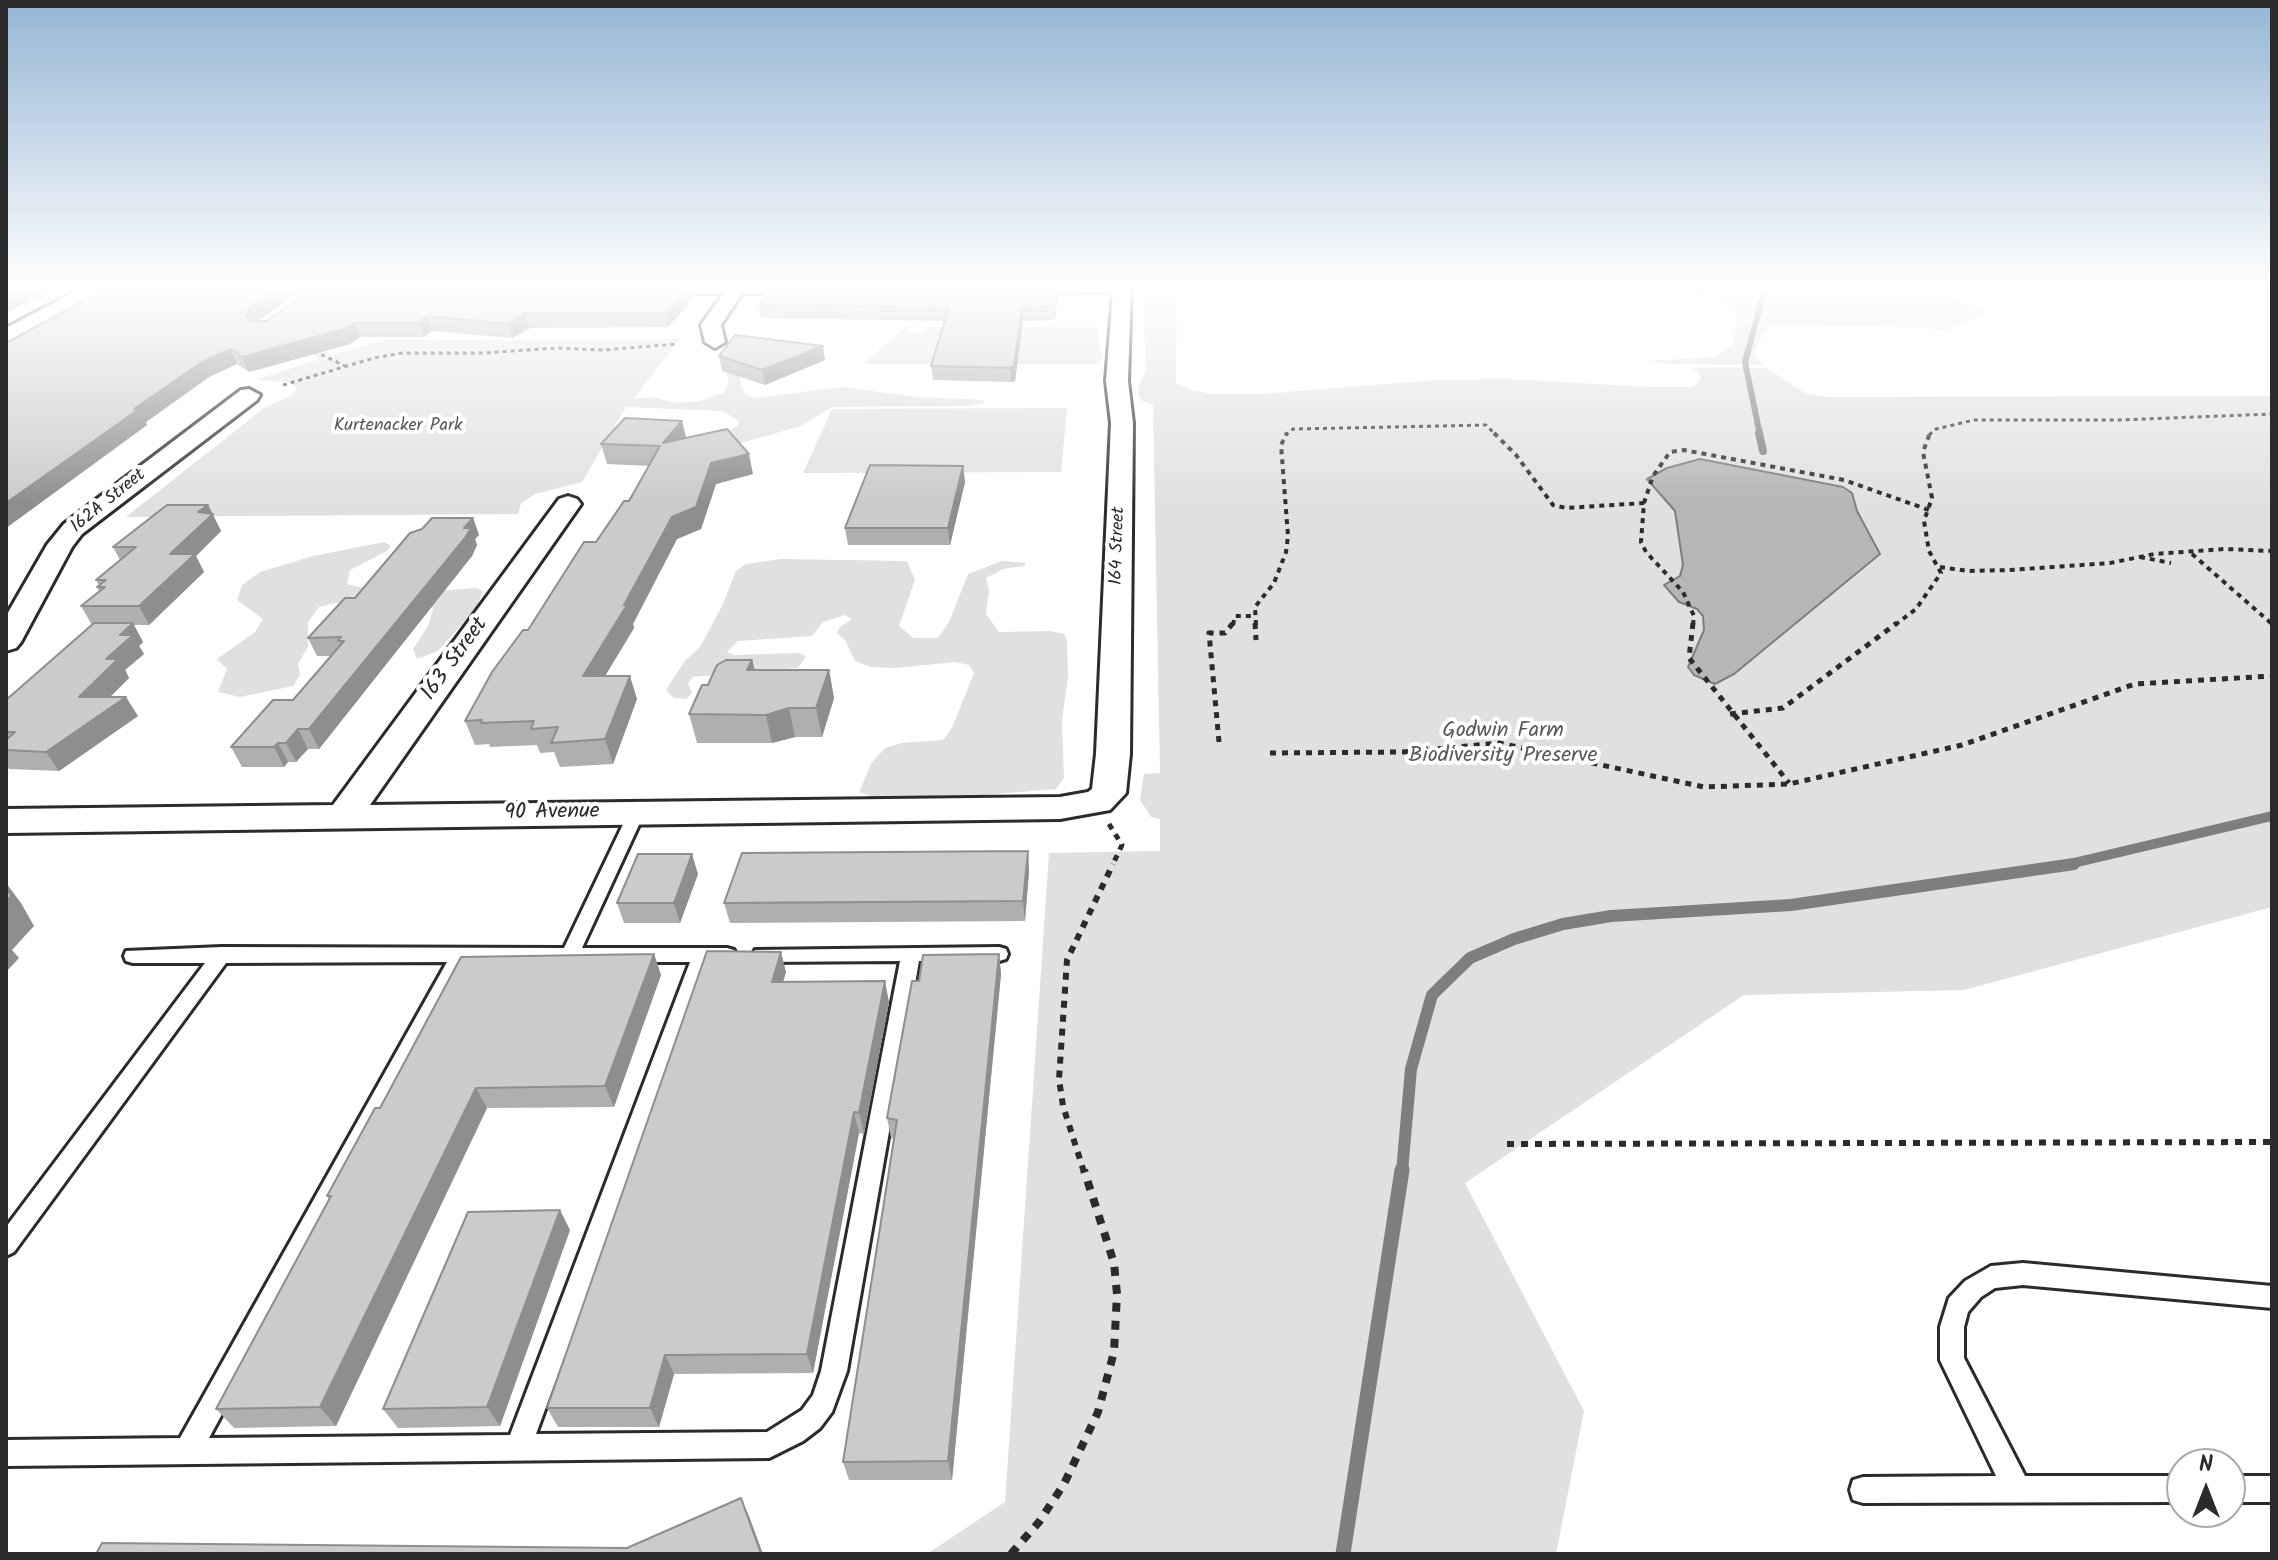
<!DOCTYPE html>
<html>
<head>
<meta charset="utf-8">
<style>
  body { margin:0 }
  #map { position:relative; width:2278px; height:1560px; overflow:hidden; background:#fff; font-family:Kalam,sans-serif }
  canvas { display:block }
  .frame { position:absolute; inset:0; border:8px solid #2b2b2b; pointer-events:none }
  .north { position:absolute; left:2166px; top:1448px; width:80px; height:80px; box-sizing:border-box; background:#fff; border:2px solid #aaa; border-radius:50%; rotate:0deg; font-size:22px; font-weight:700; line-height:32px; text-align:center; color:#2b2b2b }
  .north::after { content:''; display:block; margin:auto; width:28px; height:36px; background:#2b2b2b; clip-path:polygon(50% 0,100% 100%,50% 72%,0 100%) }
</style>
</head>
<body>
<div id="map">
<canvas width="2278" height="1560"></canvas>
<div class="frame"></div>
<div class="north">N</div>
</div>
<script>
const ctx = document.querySelector('canvas').getContext('2d');
ctx.lineJoin = 'round';
function paint(path, color) { ctx.fillStyle = color; ctx.fill(path, 'evenodd'); }
const poly = rows => new Path2D(rows.map(r => 'M' + r).join(''));
function trace(path, color, width, dash) { ctx.strokeStyle = color; ctx.lineWidth = width; ctx.lineCap = dash ? 'butt' : 'round'; ctx.setLineDash(dash || []); ctx.stroke(path); }
function drawText(font, color, halo, rows, align = 'center') {
  ctx.font = font + ' Kalam,sans-serif'; ctx.lineWidth = 8; ctx.setLineDash([]); ctx.textBaseline = 'middle'; ctx.strokeStyle = halo; ctx.fillStyle = color; for (const [text, x, y, turn = 0] of rows) {
    ctx.save(); ctx.translate(x, y); ctx.rotate((+turn || 0) * Math.PI / 180); ctx.textAlign = isNaN(turn) ? turn : align; if (halo) ctx.strokeText(text, 0, 0); ctx.fillText(text, 0, 0); ctx.restore();
  }
}
paint(poly([
  [1147,285,1177,285,1176,383,1191,390,1212,394,1261,394,1436,380,1507,379,1649,387,1693,387,1701,379,1698,370,1691,368,1720,367,1767,368,1805,393,1828,397,2272,396,2272,907,1964,990,1744,995,1465,1183,1584,1411,1556,1554,927,1554,1005,1502,1049,853,1160,851,1160,819,1151,817,1140,800,1144,774,1160,773,1153,405,1142,401,1139,396,1139,385,1146,370,1143,300],
  [1632,285,1929,285,1946,296,1974,305,1987,314,1946,330,1873,325,1773,326,1766,329,1756,347,1755,356,1764,365,1668,364,1646,361,1716,357,1732,344,1738,320,1734,311,1710,297,1692,294,1659,295],
  [906,327,911,327,907,333,923,333,926,327,1099,327,1099,348,1104,355,1098,364,863,364],
  [297,336,332,355,384,340,680,339,633,399,652,397,678,403,700,401,725,392,729,380,726,374,735,373,739,375,742,389,747,395,757,398,842,387,917,397,984,400,983,403,967,406,832,407,801,426,734,445,726,431,737,426,739,421,722,411,626,407,582,482,535,494,521,503,518,514,126,517,264,408,292,395,297,389,291,382,256,380,319,359,286,339],
  [1067,408,1061,472,803,473,832,409],
  [384,542,391,546,387,551,350,570,347,584,376,591,438,591,476,588,483,591,477,607,438,651,417,659,413,649,428,626,433,609,424,602,335,603,319,607,308,622,308,647,298,664,300,675,293,686,240,697,218,692,227,669,217,659,255,632,263,619,237,600,242,585,260,572,313,556],
  [781,559,907,561,915,580,899,626,913,638,938,638,949,622,968,574,1002,561,1026,563,1024,566,1003,569,986,578,989,591,986,614,999,632,1051,631,1064,634,1067,640,1068,676,1062,721,1064,778,1056,789,984,795,873,797,859,792,872,762,885,748,901,743,943,740,952,728,974,673,969,665,955,662,896,668,871,667,855,661,845,640,837,633,840,627,852,619,845,615,823,622,812,636,738,641,727,652,734,655,798,653,806,656,798,668,693,677,688,683,692,693,686,699,674,698,666,690,684,662,700,647,723,604,736,571,746,564]
]), '#e0e0e0');
const water = poly([
  [1700,459,1843,487,1852,493,1857,511,1880,554,1734,674,1715,684,1694,675,1688,667,1704,630,1703,616,1697,609,1679,602,1664,585,1680,576,1683,565,1675,511,1647,479,1667,468,1700,459]
]);
paint(water, '#b6b6b6');
trace(water, '#7e7e7e', 2);
trace(poly([
  [1760,435,1745,362,1766,285]
]), '#7e7e7e', 6);
trace(poly([
  [1759,433,1763,451]
]), '#7e7e7e', 8);
trace(poly([
  [2061,866,2272,816]
]), '#7e7e7e', 10);
trace(poly([
  [1402,1172,1411,1069,1432,995,1470,958,1514,939,1563,924,1611,916,1791,905,2074,864]
]), '#7e7e7e', 12);
trace(poly([
  [1343,1554,1402,1170]
]), '#7e7e7e', 15);
const lane = poly([
  [636,809,644,814,582,948,727,948,734,950,736,955,734,960,727,962,709,962,536,1434,767,1432,802,1410,813,1395,821,1371,900,961,762,962,755,960,753,955,755,950,999,947,1006,949,1008,954,1006,959,999,961,919,961,847,1371,832,1412,820,1428,803,1441,769,1458,6,1466,6,1440,180,1438,447,962,226,963,14,1252,6,1256,6,1227,205,963,133,963,126,961,124,956,126,951,222,947,564,948,628,814,636,809],
  [466,962,690,962,510,1435,209,1438,466,962],
  [2023,1263,2272,1286,2272,1308,2023,1285,1995,1288,1981,1297,1968,1312,1964,1327,1964,1358,2025,1476,2182,1476,2182,1502,1863,1503,1853,1500,1850,1490,1853,1480,1863,1477,1996,1476,1940,1360,1940,1327,1949,1298,1965,1281,1991,1266,2023,1263],
  [2230,1476,2272,1476,2272,1502,2230,1502,2230,1476]
]);
const street = poly([
  [88,285,111,285,6,342,6,328,88,285],
  [643,285,824,285,826,288,817,293,742,293,721,325,725,342,715,348,705,342,701,325,724,293,650,293,644,292,643,285],
  [1007,285,1131,285,1128,381,1133,423,1130,754,1126,793,1110,810,1060,819,6,833,6,809,333,805,559,499,568,496,577,499,581,504,370,805,1060,797,1088,792,1092,789,1096,754,1111,423,1106,381,1113,292,1014,293,1008,292,1007,285],
  [249,389,260,395,257,400,82,534,72,547,21,642,16,648,6,651,6,616,47,545,64,524,241,390,249,389]
]);
trace(lane, '#2b2b2b', 6);
trace(street, '#2b2b2b', 6);
trace(poly([
  [314,351,345,366],
  [283,385,374,358,403,353,483,353,557,348,603,350,677,344],
  [1285,435,1293,429,1486,425,1496,435],
  [1929,435,1936,429,1974,420,2118,420,2272,414]
]), '#2b2b2b', 3, [4, 4]);
trace(poly([
  [1494,433,1516,455,1553,505,1566,508,1644,503],
  [2192,554,2272,624],
  [2140,557,2171,563],
  [1940,567,1968,571,2010,570,2110,563,2154,554,2225,549,2272,551],
  [1233,625,1235,616,1253,616],
  [1256,625,1255,607,1274,583,1286,552,1288,536,1281,445,1287,433],
  [1693,625,1694,616,1683,592,1646,552,1641,542,1644,503,1653,476,1670,452,1684,450,1844,480,1929,510],
  [1895,625,1916,609,1941,573,1929,551,1924,521,1932,498,1923,452,1930,433]
]), '#2b2b2b', 4, [5, 5]);
trace(poly([
  [1255,623,1256,640],
  [1693,623,1689,658,1789,783],
  [1730,714,1783,708,1897,623],
  [1219,742,1209,633,1225,633,1233,623],
  [1270,753,1403,752,1499,743,1704,787,1789,784,1962,745,2135,684,2272,676],
  [1109,824,1122,845,1112,866]
]), '#2b2b2b', 5, [6, 6]);
trace(poly([
  [1507,1144,2272,1142],
  [1084,1172,1063,1106,1059,1079,1067,960,1113,864]
]), '#2b2b2b', 6, [7, 7]);
trace(poly([
  [1011,1554,1039,1522,1064,1484,1098,1412,1114,1352,1117,1294,1114,1263,1084,1170]
]), '#2b2b2b', 8, [9, 9]);
paint(lane, '#fff');
paint(street, '#fff');
paint(poly([
  [108,285,309,285,257,321,696,296,668,327,530,328,512,338,432,331,424,337,360,337,350,344,249,372,237,364,209,377,146,422,147,425,6,528,6,343,109,287],
  [1058,285,1055,320,1023,321,1015,381,1011,382,933,380,931,366,945,321,761,318,759,305],
  [719,356,825,360,765,385,722,371],
  [686,438,753,474,716,484,701,529,677,539,633,624,634,628,605,676,637,699,613,764,560,767,554,752,540,753,537,745,490,747,489,744,475,745,465,721,528,630,629,501,649,466,607,464,601,444],
  [963,466,965,482,950,545,848,545,845,528],
  [208,505,221,531,196,556,204,572,149,625,133,625,143,642,139,646,144,654,125,670,129,678,110,697,138,716,59,771,9,769,6,764,6,700,92,625,81,606,99,592,97,587,99,585,96,580,120,560,113,547],
  [473,518,479,535,475,539,477,545,472,556,319,749,308,749,296,762,288,762,284,767,242,767,231,747,293,700,331,656,317,656,308,638,355,598],
  [752,660,755,670,829,670,834,698,822,737,795,737,772,743,697,743,689,714,708,685],
  [1028,851,1029,871,1025,921,730,923,724,903],
  [698,874,680,923,624,923,617,903],
  [654,954,661,975,614,1107,487,1108,336,1426,234,1428,216,1409,329,1199,327,1196,380,1108],
  [999,954,1001,974,952,1480,849,1480,843,1462,894,1139,891,1138,887,1118,919,981],
  [786,972,783,982,889,1002,864,1134,859,1133,813,1373,674,1374,659,1427,558,1427,547,1408],
  [570,1230,500,1426,398,1428,383,1409]
]), '#afafaf');
paint(poly([
  [26,285,62,285,6,313,6,295],
  [283,285,309,285,255,323,252,331,245,316,249,308],
  [690,285,694,285,696,296,668,327,665,313],
  [1058,285,1058,295,1055,320,1055,306],
  [1022,307,1023,321,1015,381,1011,382,1010,368],
  [525,313,530,328,512,338,507,324],
  [427,316,432,331,424,337,419,323],
  [355,323,360,337,350,344,249,372,242,357],
  [823,346,825,360,765,385,762,370],
  [231,349,237,364,209,377,146,422,147,425,6,528,6,503,134,409,202,362],
  [682,421,687,441,663,443],
  [749,454,753,474,716,484,701,529,677,539,633,624,634,628,591,699,583,676,624,605,672,517,711,463],
  [963,466,965,482,950,545,948,528],
  [208,505,221,531,196,556,204,572,149,625,139,606,170,554,198,512],
  [473,518,479,535,475,539,477,545,472,556,319,749,309,729],
  [133,623,143,642,139,646,144,654,125,670,129,678,91,716,79,697,106,659,120,635],
  [752,660,759,688,747,670],
  [829,670,834,698,822,737,816,708],
  [630,676,637,699,613,764,605,739],
  [126,697,138,716,59,771,46,752],
  [789,708,795,737,772,743,766,715],
  [298,729,308,749,296,762,286,743],
  [278,743,288,762,284,767,274,747],
  [1028,851,1029,871,1025,921,1023,901],
  [692,854,698,874,680,923,674,903],
  [6,883,21,903,34,926,12,950,19,958,6,972],
  [781,952,786,972,777,1002,772,982],
  [654,954,661,975,614,1107,605,1086],
  [999,954,1001,974,952,1480,948,1461],
  [885,981,889,1002,864,1134,859,1113],
  [476,1088,487,1108,336,1426,320,1407],
  [854,1112,859,1133,813,1373,807,1354],
  [560,1210,570,1230,500,1426,487,1407],
  [665,1355,674,1374,659,1427,650,1408],
  [741,1498,749,1516,763,1554,761,1554]
]), '#8e8e8e');
const building = poly([
  [6,285,26,285,6,295,6,285],
  [108,285,283,285,249,308,245,316,251,321,267,321,317,285,690,285,665,313,525,313,507,324,427,316,419,323,355,323,344,329,242,357,231,349,202,362,134,409,139,409,6,503,6,343,109,287,108,285],
  [772,285,1057,285,1055,306,1022,307,1014,366,1010,368,931,366,949,307,759,305,772,285],
  [735,335,823,346,762,370,719,356,735,335],
  [625,418,682,421,663,443,727,429,749,454,711,463,696,507,672,517,624,605,627,605,583,676,630,676,605,739,551,743,558,727,531,729,534,721,481,723,482,720,465,721,492,672,523,630,528,630,584,542,596,542,624,501,629,501,660,446,601,444,625,418],
  [870,465,963,466,948,528,845,528,870,465],
  [167,505,208,505,198,512,213,514,170,554,195,554,139,606,81,606,105,587,97,587,106,580,96,580,136,547,113,547,167,505],
  [432,518,473,518,464,528,471,528,465,538,309,729,298,729,286,743,278,743,274,747,231,747,273,700,293,700,344,641,338,641,341,637,308,638,345,598,355,598,410,533,422,529,432,518],
  [94,623,133,623,120,635,133,635,106,659,118,659,79,697,126,697,46,752,6,750,6,740,15,732,6,732,6,700,94,623],
  [726,660,752,660,747,670,829,670,816,708,789,708,766,715,689,714,702,685,708,685,717,665,726,660],
  [1028,851,1023,901,724,903,742,853,1028,851],
  [638,854,692,854,674,903,617,903,638,854],
  [6,887,11,896,6,902,6,887],
  [707,951,781,952,772,982,885,981,859,1113,854,1112,807,1354,665,1355,650,1408,547,1408,707,951],
  [654,954,605,1086,476,1088,320,1407,216,1409,331,1196,327,1196,375,1108,380,1108,461,957,654,954],
  [999,954,948,1461,843,1462,897,1120,887,1118,912,981,919,981,923,955,999,954],
  [560,1210,487,1407,383,1409,468,1212,560,1210],
  [741,1498,761,1554,96,1554,102,1543,627,1548,741,1498]
]);
paint(building, '#cbcbcb');
trace(building, '#8e8e8e', 2);
const sky = ctx.createLinearGradient(0, 0, 0, 504);
sky.addColorStop(0, '#94b5d4');
sky.addColorStop(0.57, '#fff');
sky.addColorStop(1, '#ffffff00');
ctx.fillStyle = sky;
ctx.fillRect(0, 0, 2278, 504);
drawText('18px', '#585858', '#fff', [
  ["Kurtenacker Park",398,427]
]);
drawText('18px', '#2b2b2b', '#fff', [
  ["162A Street",109,502,-39],
  ["164 Street",1119,546,-88]
]);
drawText('22px', '#2b2b2b', '#fff', [
  ["163 Street",456,660,-54],
  ["90 Avenue",552,814,-1]
]);
drawText('22px', '#585858', '#fff', [
  ["Godwin Farm",1503,732],
  ["Biodiversity Preserve",1503,757]
]);
</script>
</body>
</html>
